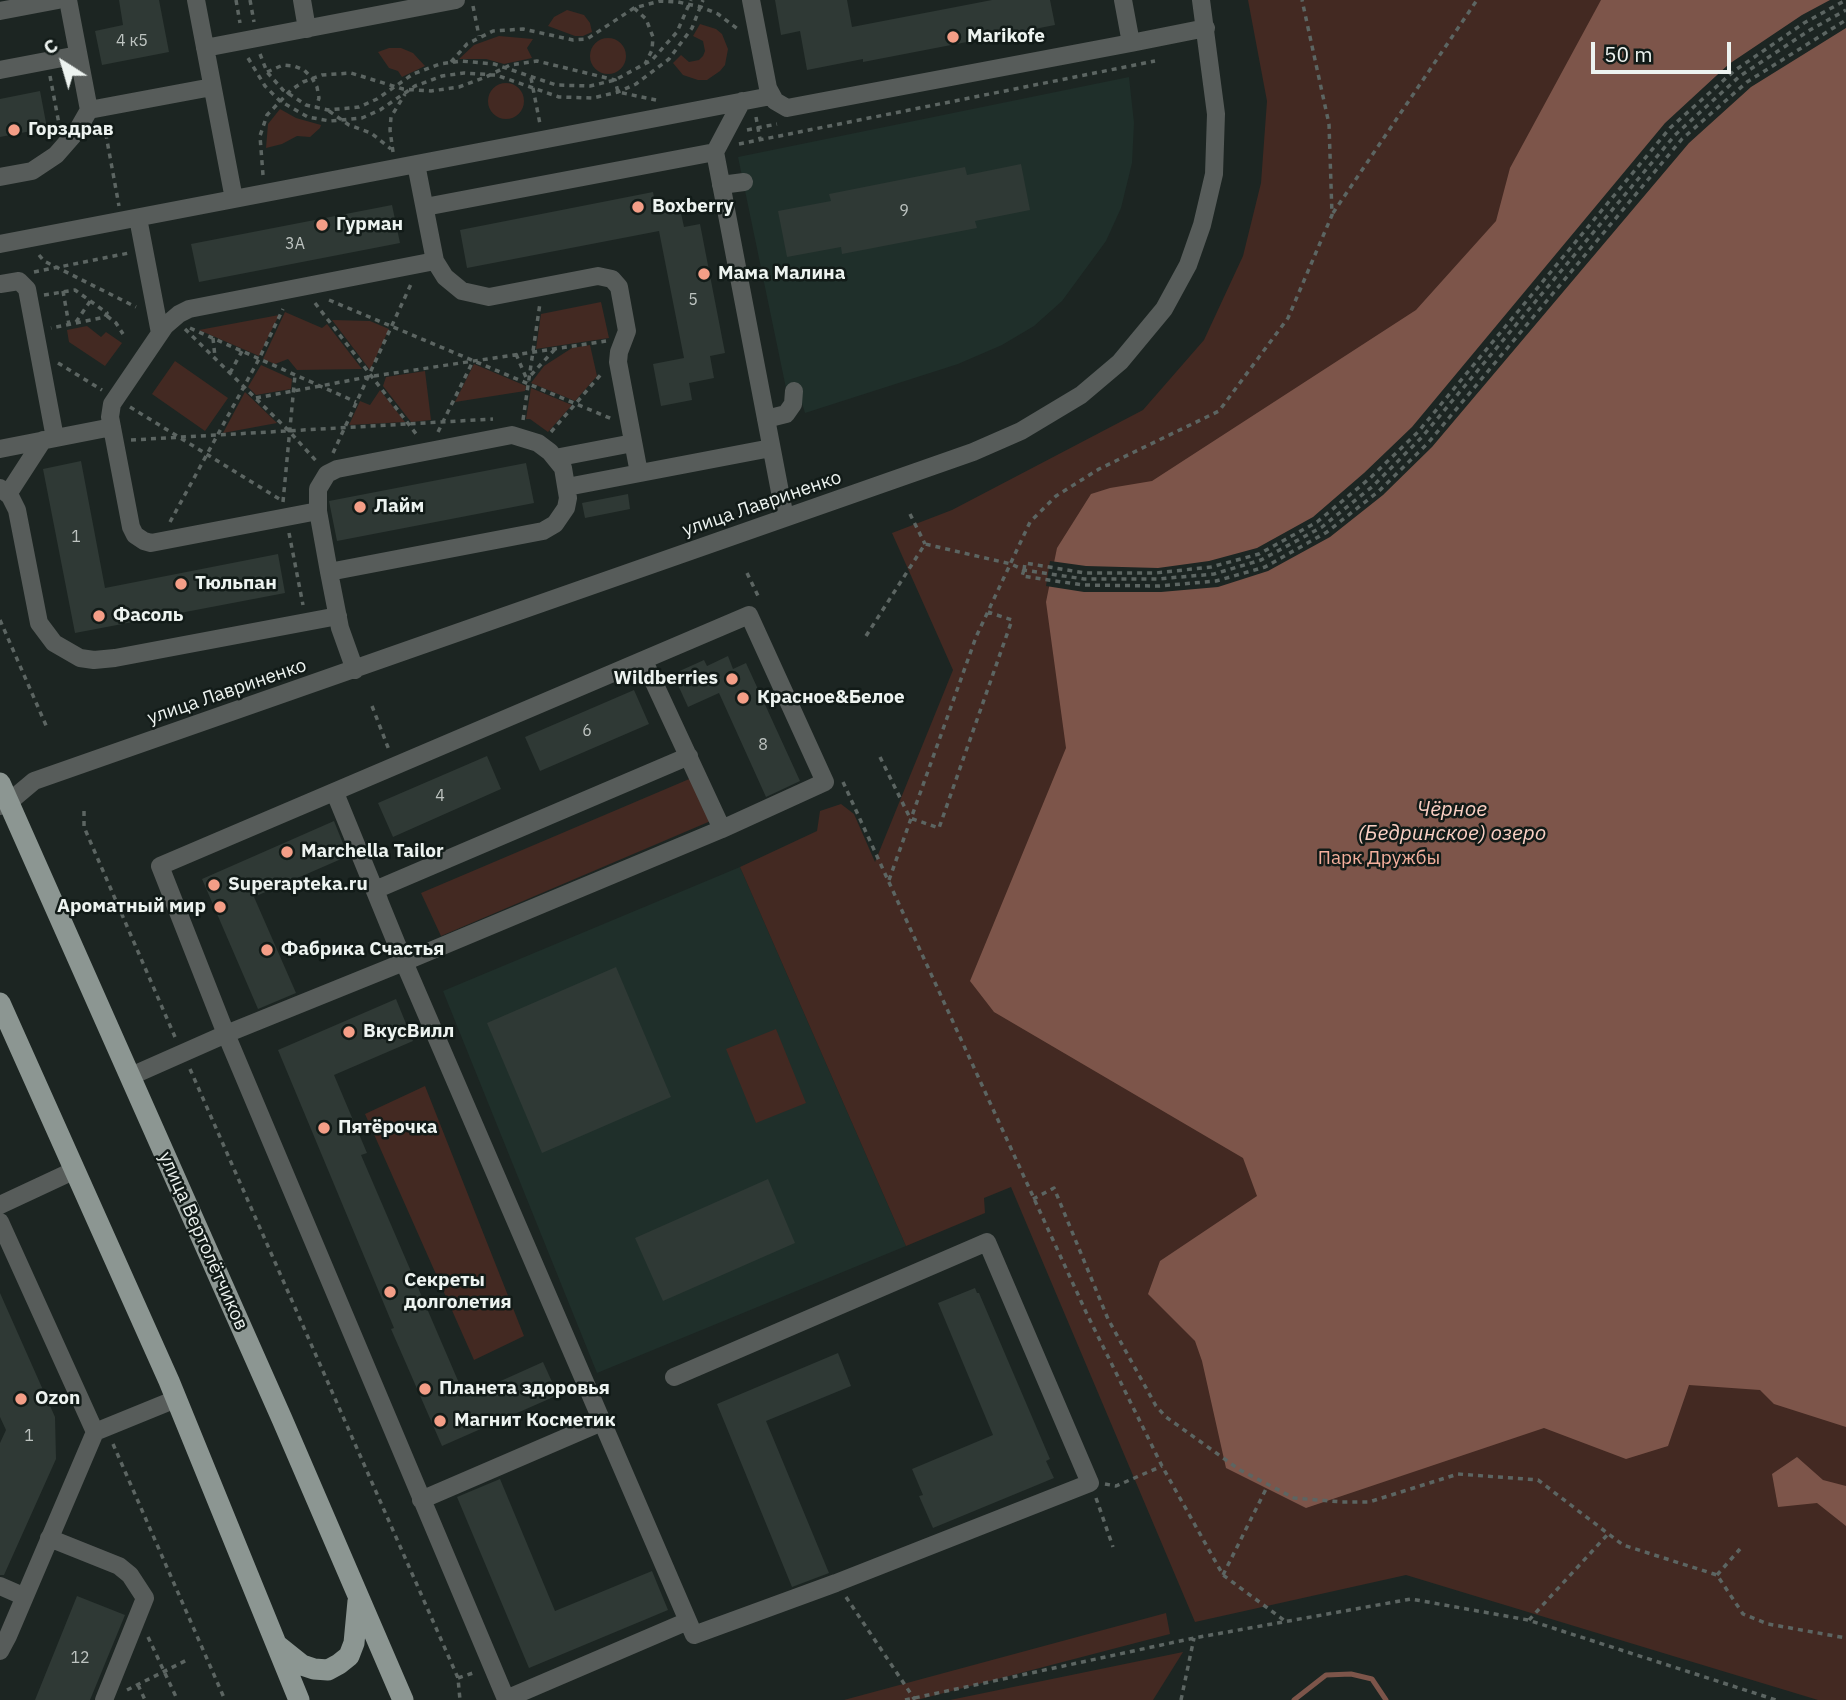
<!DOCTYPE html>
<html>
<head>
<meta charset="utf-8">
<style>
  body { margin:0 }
  #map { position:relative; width:1846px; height:1700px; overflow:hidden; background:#1c2522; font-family:"IBM Plex Sans",sans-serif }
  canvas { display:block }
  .north { position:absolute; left:28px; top:28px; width:70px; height:70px; -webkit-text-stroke:5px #121b18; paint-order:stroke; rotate:323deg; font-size:19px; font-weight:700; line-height:28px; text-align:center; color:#edf3f0 }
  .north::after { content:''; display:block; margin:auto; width:24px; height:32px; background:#edf3f0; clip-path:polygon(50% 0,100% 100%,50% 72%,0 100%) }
  .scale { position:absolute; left:1591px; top:42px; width:140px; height:32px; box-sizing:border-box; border:4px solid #edf3f0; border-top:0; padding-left:9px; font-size:21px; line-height:24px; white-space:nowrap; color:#edf3f0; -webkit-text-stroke:5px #121b18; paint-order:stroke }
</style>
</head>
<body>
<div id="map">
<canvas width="1846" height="1700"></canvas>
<div class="north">С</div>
<div class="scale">50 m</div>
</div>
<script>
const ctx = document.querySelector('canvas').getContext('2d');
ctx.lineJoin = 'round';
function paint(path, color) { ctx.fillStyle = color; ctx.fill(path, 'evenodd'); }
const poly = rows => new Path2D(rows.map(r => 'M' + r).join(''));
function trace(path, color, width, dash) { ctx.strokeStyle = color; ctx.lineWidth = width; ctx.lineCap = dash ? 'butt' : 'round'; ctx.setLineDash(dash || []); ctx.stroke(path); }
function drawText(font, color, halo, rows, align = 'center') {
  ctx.font = font + ' "IBM Plex Sans",sans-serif'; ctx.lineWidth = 5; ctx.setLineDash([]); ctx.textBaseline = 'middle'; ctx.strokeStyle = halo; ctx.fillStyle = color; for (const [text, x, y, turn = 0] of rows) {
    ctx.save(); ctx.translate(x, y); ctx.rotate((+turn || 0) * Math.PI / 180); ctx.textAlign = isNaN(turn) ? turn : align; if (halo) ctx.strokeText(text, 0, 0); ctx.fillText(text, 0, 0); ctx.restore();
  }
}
paint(poly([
  [1129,77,1134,123,1132,163,1121,208,1106,241,1062,301,1034,326,1002,345,958,364,805,413,798,390,787,393,738,157],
  [740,867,906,1246,597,1373,443,991]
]), '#1f2f2a');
paint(poly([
  [1248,0,1846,0,1846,1700,1818,1700,1406,1575,1195,1622,1011,1187,984,1198,985,1213,906,1246,740,867,817,831,820,811,841,804,854,814,875,862,953,670,892,533,952,510,1143,410,1204,340,1243,256,1261,183,1267,101],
  [567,10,584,15,590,23,592,32,583,36,575,36,548,26,554,17],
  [700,24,716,29,722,34,728,49,725,65,720,71,707,80,698,80,683,75,673,63,681,55,689,62,699,60,703,56,705,51,703,41,693,36],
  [499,36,533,39,527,48,532,58,504,64,486,59,459,59,474,45],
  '590 56a18 18 0 1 1 36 0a18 18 0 1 1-36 0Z',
  [389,48,401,48,413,53,425,66,402,77,398,71,389,68,378,52],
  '488 101a18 18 0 1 1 36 0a18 18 0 1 1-36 0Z',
  [280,109,296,118,321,125,320,128,310,137,297,136,282,144,266,148,268,124],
  [601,302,609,338,536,349,541,314],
  [285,312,322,328,327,324,362,369,297,370,288,359,275,364,263,359],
  [279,315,259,356,199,330],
  [332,320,370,321,389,329,370,370],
  [87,326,101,337,106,332,122,343,105,366,69,342,67,330],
  [590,345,597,376,575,401,531,383,544,366,572,348],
  [175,361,228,398,205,431,152,394],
  [474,364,526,386,525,391,455,402],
  [261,365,292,379,291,389,256,395,248,387],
  [425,371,431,420,411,422,383,386,386,377],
  [531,388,572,405,548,432,530,419,526,419],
  [380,390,405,422,349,425,360,401,370,405],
  [245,392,277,423,223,433],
  [694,777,713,820,441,936,421,893],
  [776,1029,806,1103,756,1123,726,1049],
  [425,1086,524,1336,474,1360,365,1114],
  [1166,1613,1170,1634,917,1700,844,1700],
  [1183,1652,1153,1700,950,1700]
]), '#432922');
paint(poly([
  [1601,0,1846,0,1846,1427,1774,1404,1760,1390,1689,1385,1668,1446,1626,1459,1544,1428,1306,1508,1226,1468,1202,1361,1195,1341,1148,1294,1160,1261,1257,1196,1243,1158,994,1012,970,981,1066,748,1046,602,1057,548,1091,494,1110,488,1152,481,1416,310,1496,221,1510,168],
  [1797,1457,1823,1480,1846,1486,1846,1526,1817,1503,1778,1507,1772,1474]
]), '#7d554a');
paint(poly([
  [1830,0,1846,0,1846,28,1751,87,1689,143,1432,447,1383,495,1330,537,1268,571,1218,587,1161,592,1084,592,1046,586,1050,561,1086,566,1158,568,1209,561,1257,548,1313,517,1364,473,1412,427,1665,123,1729,64,1802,15]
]), '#1c2522');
trace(poly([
  [1294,1700,1326,1675,1351,1674,1372,1679,1386,1700]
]), '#7d554a', 5);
paint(poly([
  [119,0,159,0,169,52,102,65,95,31,123,25],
  [775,0,847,0,852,27,992,0,1050,0,1055,25,863,62,863,59,807,70,800,31,781,35],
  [40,91,47,128,0,137,0,99],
  [1021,164,1030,210,975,221,977,228,842,254,841,247,787,257,778,211,831,201,829,194,965,167,967,175],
  [653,192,656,208,679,204,684,227,700,224,725,353,710,356,714,378,689,383,692,400,661,406,653,364,684,358,659,231,467,268,460,230],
  [392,205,400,243,199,282,191,244],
  [81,461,105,588,278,554,285,593,75,633,43,469],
  [526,463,534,503,337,541,329,501],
  [628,494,630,509,585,518,582,503],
  [728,656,733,669,746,663,800,781,766,797,719,693,688,707,673,674,704,660,707,666],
  [634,690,649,724,540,771,525,737],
  [487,756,501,789,393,837,378,803],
  [334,821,348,856,254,897,296,993,258,1009,202,879],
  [616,967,671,1097,542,1153,487,1023],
  [396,999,413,1041,334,1075,367,1153,361,1155,465,1397,543,1362,558,1395,442,1446,391,1329,394,1328,278,1050],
  [768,1179,795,1243,663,1301,635,1238],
  [975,1288,977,1293,979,1293,1050,1459,1046,1461,1054,1478,933,1528,919,1496,923,1495,912,1469,993,1435,938,1303],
  [0,1293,55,1417,56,1459,4,1575,0,1575,0,1443,6,1430,0,1417],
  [838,1353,851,1386,766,1421,829,1573,792,1587,717,1404],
  [500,1479,555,1611,652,1571,668,1610,529,1668,457,1497],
  [77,1596,125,1615,90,1700,35,1700]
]), '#2f3935');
trace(poly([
  [236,0,240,23],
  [250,0,254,22],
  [473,6,479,36],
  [634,8,646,19,653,37,652,50,645,64],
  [260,54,267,72,283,90,306,105,328,110,359,107,377,99,413,74,440,64,461,61,494,64,556,85,590,86,615,80,652,60,677,32,691,0],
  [248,58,265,86,280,101,308,117,330,121,362,118,380,110,415,86,442,76,464,73,496,75,559,97,593,98,618,92,636,84,669,59,692,28,703,0],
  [451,62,467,44,493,31,523,29,573,40,587,39,634,8,660,1,678,2,701,7,718,14,739,30],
  [267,72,283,65,294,66,304,70,312,78,317,87,319,98,316,108],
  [50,76,59,124],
  [531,78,540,124],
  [329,111,349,125,371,133,391,149],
  [756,117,760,139],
  [104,124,119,206],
  [747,130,777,124],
  [739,144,1155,61],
  [393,152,390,130,391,117,405,94],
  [263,175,260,136,267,115,291,90,303,82,322,75,351,73,403,89,431,91,459,87,486,77,510,65,537,61,615,80,618,92,656,100],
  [1333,213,1477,0],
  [39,255,44,261,136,307],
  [34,272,129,253],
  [63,291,69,325],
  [44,295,75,290,107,313,105,317,51,328],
  [329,300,612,419],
  [315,303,417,435],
  [107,316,116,323,123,334],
  [76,322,91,300],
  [190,328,356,402],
  [185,329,289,431,318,463],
  [213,338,215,357],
  [516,354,528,382],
  [58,363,102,390],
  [230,373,242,351],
  [531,375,556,348],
  [256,398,368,377,606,341],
  [130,407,281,500],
  [523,420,540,303],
  [438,432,473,361],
  [551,432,603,372],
  [131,440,493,419],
  [333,453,412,282],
  [283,502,295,375],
  [910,514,925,544],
  [170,522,259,359,283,309],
  [289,533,303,605],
  [1024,570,1025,563,1085,573,1156,573,1211,567,1259,554,1317,522,1369,479,1418,432,1670,128,1734,71,1804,23,1846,0],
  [1024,570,1022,576,1083,585,1159,586,1216,581,1265,567,1327,532,1379,491,1428,443,1682,139,1747,82,1846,20],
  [747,573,760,600],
  [0,620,48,730],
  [866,636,925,544,1011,564,1024,570,1084,579,1158,579,1214,574,1261,560,1322,527,1373,486,1422,437,1675,135,1740,76,1810,30,1846,10],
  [372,706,389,750],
  [880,757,910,818,939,828,1012,620,988,612],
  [843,782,1086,1312,1162,1466,1223,1575,1285,1621],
  [84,811,84,827,175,1037],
  [889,880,976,637,1030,522,1056,496,1099,469,1219,411,1288,318,1332,215,1329,124,1302,0],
  [190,1069,458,1678,460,1700],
  [1033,1199,1054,1188,1108,1319,1156,1406,1166,1417,1240,1470,1294,1498,1342,1502,1369,1502,1458,1474,1538,1480,1623,1545,1717,1575,1743,1614,1768,1624,1846,1638],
  [113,1444,225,1700],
  [1105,1484,1116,1486,1162,1466],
  [1096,1498,1113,1547],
  [1223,1575,1268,1485],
  [1717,1575,1740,1549],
  [846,1597,915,1700],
  [1529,1620,1608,1534],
  [148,1637,177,1699],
  [458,1678,476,1672],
  [138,1685,145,1700],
  [127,1690,189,1659],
  [905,1700,1194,1638,1411,1599,1528,1620,1776,1700],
  [1181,1700,1194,1638]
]), '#5c6562', 3.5, [5, 5]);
trace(poly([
  [196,0,234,199],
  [302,0,307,29],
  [751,0,768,88,775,101,787,108,1131,43],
  [1123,0,1131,43,1206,28],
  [0,11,58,0],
  [205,48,456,0],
  [0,70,78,55],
  [742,101,715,152,785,518],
  [89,110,212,87],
  [416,164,435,261,445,277,462,291,489,297,598,276,612,279,619,287,627,331,619,352,618,362,639,473],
  [0,177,32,171,56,155,77,131,89,110,68,0],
  [721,185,744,182],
  [425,207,715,152],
  [138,218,160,333],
  [0,244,771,96],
  [0,284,19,281,27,289,55,438],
  [766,419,786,414,793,404,794,391],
  [0,449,112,427],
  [555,458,633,443],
  [567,487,771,448],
  [0,488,10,496,17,510,39,623,54,643,80,658,94,660,115,658,338,616],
  [8,494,43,440],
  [318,511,151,543,144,541,135,535,131,527,110,417,112,404,165,326,179,314,189,309,435,261],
  [329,572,543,531,555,524,566,508,568,498,563,468,550,452,538,443,512,435,337,469,327,474,318,489,318,511,329,572,340,628,355,670],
  [335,793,404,962,694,1635,836,1583,1090,1483,987,1242,674,1377],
  [0,806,9,802,34,781,973,452,1021,431,1081,395,1120,362,1164,309,1188,265,1202,225,1214,174,1216,114,1201,0],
  [379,900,375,890,689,756],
  [400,952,404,962,226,1034,160,866,749,615,825,782,722,829,644,661],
  [404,962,722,829],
  [131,1076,226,1034,506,1699,688,1621],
  [0,1205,75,1170],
  [0,1222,95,1432,8,1636,0,1651],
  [95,1432,176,1399],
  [421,1500,602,1422],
  [49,1538,119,1566,130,1575,145,1598,104,1700],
  [0,1586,23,1596]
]), '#575c5a', 18);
trace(poly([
  [0,783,282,1419,403,1700],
  [0,1003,169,1381,299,1700],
  [277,1645,302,1665,314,1669,328,1670,339,1664,349,1656,354,1643,358,1601]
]), '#8c9692', 21);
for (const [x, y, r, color] of [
  [953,37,7,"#f49e87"],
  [14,130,7,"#f49e87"],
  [638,207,7,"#f49e87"],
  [322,225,7,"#f49e87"],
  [704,274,7,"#f49e87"],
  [360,507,7,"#f49e87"],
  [181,584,7,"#f49e87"],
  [99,616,7,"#f49e87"],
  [732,679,7,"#f49e87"],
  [743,698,7,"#f49e87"],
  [287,852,7,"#f49e87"],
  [214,885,7,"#f49e87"],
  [220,907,7,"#f49e87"],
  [267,950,7,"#f49e87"],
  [349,1032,7,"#f49e87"],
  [324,1128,7,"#f49e87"],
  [390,1292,7,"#f49e87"],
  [425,1389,7,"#f49e87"],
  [21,1399,7,"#f49e87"],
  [440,1421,7,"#f49e87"]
]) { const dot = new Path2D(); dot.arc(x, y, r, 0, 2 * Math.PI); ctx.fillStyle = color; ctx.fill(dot); trace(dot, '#121b18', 2.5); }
drawText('16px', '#bec4c1', null, [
  ["4 к5",132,41],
  ["9",904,211],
  ["3А",295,244],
  ["5",693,300],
  ["1",76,537],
  ["6",587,731],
  ["8",763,745],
  ["4",440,796],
  ["1",29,1436],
  ["12",80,1658]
]);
drawText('bold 19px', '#edf3f0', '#121b18', [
  ["Marikofe",967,37],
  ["Горздрав",28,130],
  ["Boxberry",652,207],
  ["Гурман",336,225],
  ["Мама Малина",718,274],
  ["Лайм",374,507],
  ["Тюльпан",195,584],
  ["Фасоль",113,616],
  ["Wildberries",718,679,"right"],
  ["Красное&Белое",757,698],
  ["Marchella Tailor",301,852],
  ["Superapteka.ru",228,885],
  ["Ароматный мир",206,907,"right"],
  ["Фабрика Счастья",281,950],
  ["ВкусВилл",363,1032],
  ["Пятёрочка",338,1128],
  ["Секреты",404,1281],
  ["долголетия",404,1303],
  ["Планета здоровья",439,1389],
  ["Ozon",35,1399],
  ["Магнит Косметик",454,1421]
], 'left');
drawText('19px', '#edf3f0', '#121b18', [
  ["улица Лавриненко",762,504,-19],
  ["улица Лавриненко",227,692,-19],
  ["улица Вертолётчиков",203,1241,66]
]);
drawText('19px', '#f5b09d', '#121b18', [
  ["Парк Дружбы",1379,859]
]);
drawText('italic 21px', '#fbd0c4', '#121b18', [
  ["Чёрное",1452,810],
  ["(Бедринское) озеро",1452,834]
]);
</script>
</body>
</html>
